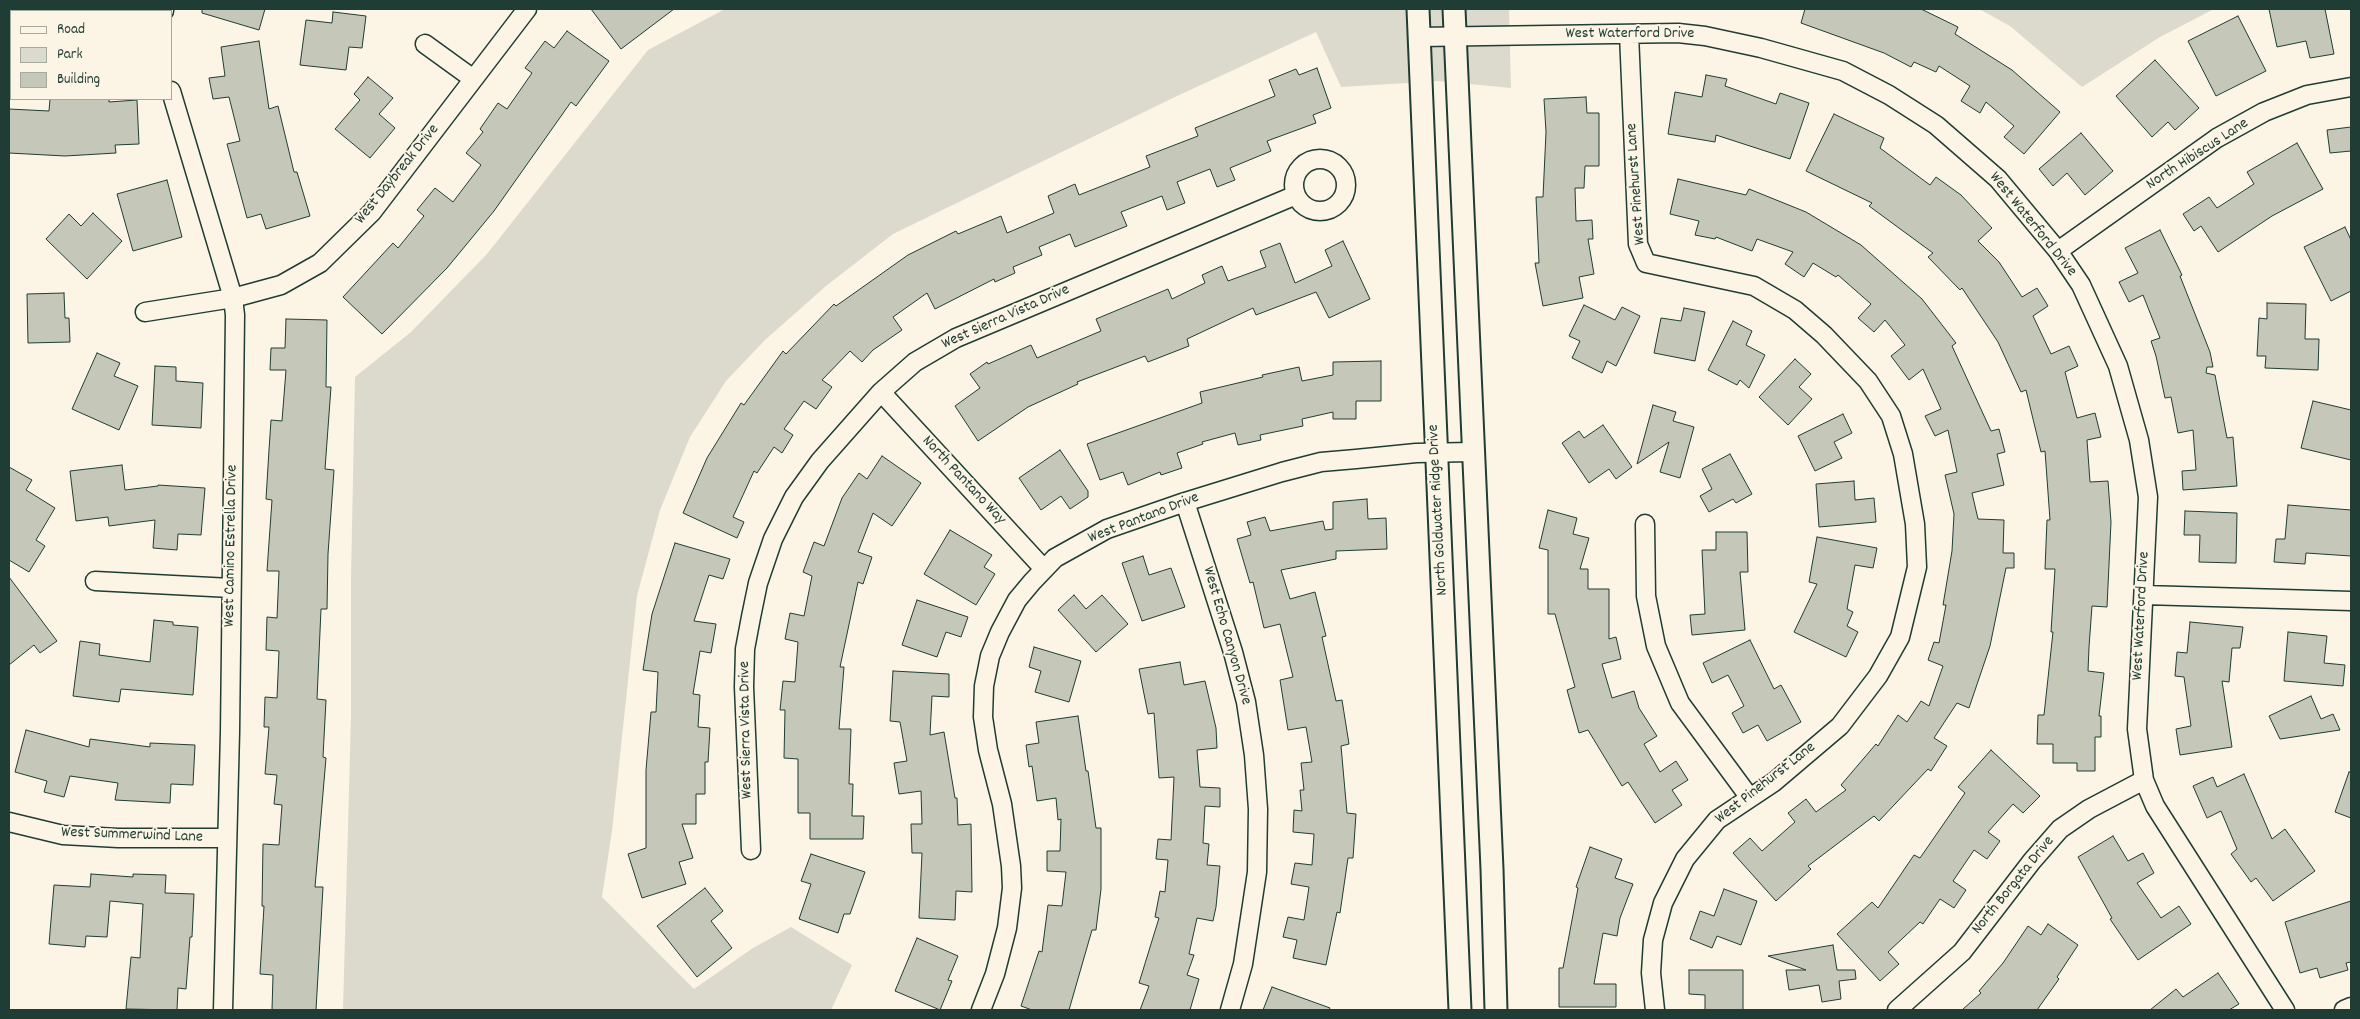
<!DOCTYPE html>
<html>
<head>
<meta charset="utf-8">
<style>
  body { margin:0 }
  #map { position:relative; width:2360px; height:1019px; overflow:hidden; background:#fcf5e5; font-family:Dekko,sans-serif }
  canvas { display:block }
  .frame { position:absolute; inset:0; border:10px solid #1f3d34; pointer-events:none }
  .legend { position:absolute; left:10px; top:10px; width:162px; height:90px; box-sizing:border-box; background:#fcf5e5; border:1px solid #a4ab9e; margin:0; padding:6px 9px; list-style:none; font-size:15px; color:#1f3d34 }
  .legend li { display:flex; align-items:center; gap:10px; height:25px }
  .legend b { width:25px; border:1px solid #a4ab9e }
</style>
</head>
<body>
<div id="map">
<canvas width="2360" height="1019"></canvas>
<div class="frame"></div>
<ul class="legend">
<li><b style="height:6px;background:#fcf5e5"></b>Road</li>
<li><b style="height:14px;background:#dcdacc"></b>Park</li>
<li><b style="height:14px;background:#c5c7b9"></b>Building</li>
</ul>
</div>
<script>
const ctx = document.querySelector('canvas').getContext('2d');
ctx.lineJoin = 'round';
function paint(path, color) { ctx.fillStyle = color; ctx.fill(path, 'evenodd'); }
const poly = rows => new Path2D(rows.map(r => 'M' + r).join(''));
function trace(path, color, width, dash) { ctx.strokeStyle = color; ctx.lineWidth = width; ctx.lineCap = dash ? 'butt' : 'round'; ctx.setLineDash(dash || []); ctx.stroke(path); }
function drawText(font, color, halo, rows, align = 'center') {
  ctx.font = font + ' Dekko,sans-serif'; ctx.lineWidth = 4; ctx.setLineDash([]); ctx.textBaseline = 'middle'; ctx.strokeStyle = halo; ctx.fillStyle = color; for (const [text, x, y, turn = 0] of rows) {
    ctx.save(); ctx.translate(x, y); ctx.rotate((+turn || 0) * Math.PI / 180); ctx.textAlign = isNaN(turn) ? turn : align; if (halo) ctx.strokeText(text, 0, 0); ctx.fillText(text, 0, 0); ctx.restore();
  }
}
paint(poly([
  [725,9,1509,9,1511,88,1438,81,1341,87,1316,32,1177,96,893,234,826,286,765,340,726,381,690,437,660,510,637,596,612,831,602,897,694,989,753,948,791,927,852,965,831,1010,343,1010,351,717,351,577,355,377,411,332,487,254,648,50],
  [1979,9,2214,9,2160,37,2082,87,2010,26]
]), '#dcdacc');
const building = poly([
  [202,9,265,9,259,30,202,13,202,9],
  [591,9,674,9,621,49,591,9],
  [1805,9,1921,9,1958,27,1955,34,2012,70,2060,112,2024,154,2004,137,2014,126,1986,102,1980,113,1961,101,1970,86,1939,66,1936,72,1914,62,1911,67,1884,53,1801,23,1805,9],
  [2269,9,2325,9,2334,54,2310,58,2306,41,2277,47,2269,9],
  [333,12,366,16,362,48,349,47,346,70,300,65,306,20,332,23,333,12],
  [2238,16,2266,71,2216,96,2188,41,2238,16],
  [567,31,609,61,576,106,571,102,494,211,447,268,382,334,343,297,393,243,398,248,424,216,417,210,435,188,453,202,481,165,466,153,483,132,480,129,498,103,507,109,532,73,525,68,545,41,554,48,567,31],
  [259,41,269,109,278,106,294,172,297,172,310,216,266,229,261,214,247,218,227,144,240,141,229,97,213,99,209,78,225,76,221,47,259,41],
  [2155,60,2199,108,2175,130,2168,122,2152,137,2116,96,2155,60],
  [1317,68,1331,108,1313,115,1316,123,1267,141,1271,151,1230,168,1235,180,1217,187,1210,169,1177,182,1185,203,1167,210,1162,196,1121,212,1127,226,1075,247,1070,234,1039,247,1042,255,1013,267,1015,273,995,282,994,279,935,309,927,293,893,317,902,330,873,350,862,362,850,351,822,380,832,387,816,409,804,401,784,429,793,435,782,453,774,447,757,473,754,471,733,517,744,522,737,538,683,513,707,458,741,403,744,405,783,351,786,354,834,304,836,306,908,255,956,231,958,234,1001,216,1007,233,1054,213,1048,196,1075,184,1079,195,1150,167,1146,156,1198,136,1195,128,1275,96,1269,80,1296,69,1299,75,1317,68],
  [1706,75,1727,79,1725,86,1776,104,1780,93,1809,103,1790,159,1716,135,1715,142,1668,134,1675,92,1702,97,1706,75],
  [368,77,393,98,379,114,395,128,370,158,335,129,360,100,354,94,368,77],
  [1586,97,1587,113,1599,113,1599,166,1585,166,1584,188,1575,188,1576,221,1592,220,1593,239,1588,239,1594,274,1579,277,1583,298,1543,306,1535,263,1539,263,1536,197,1543,197,1546,132,1544,99,1586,97],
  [50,99,109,99,109,102,137,100,139,144,115,145,116,153,65,156,9,153,9,109,49,111,50,99],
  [1834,114,1884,138,1880,148,1930,185,1936,177,1961,195,1992,228,1978,241,1999,262,2022,297,2037,288,2048,306,2033,316,2051,354,2069,346,2078,366,2065,372,2077,418,2095,413,2101,437,2087,440,2090,482,2108,481,2111,522,2107,607,2092,606,2089,647,2088,671,2104,673,2099,716,2101,716,2101,737,2095,737,2095,771,2077,771,2077,763,2053,763,2053,744,2037,744,2038,715,2044,715,2053,632,2051,632,2055,569,2045,569,2047,520,2050,520,2045,451,2041,452,2026,390,2021,392,1998,342,1962,288,1960,290,1928,257,1933,253,1869,206,1872,203,1806,171,1834,114],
  [2351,127,2351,151,2330,153,2327,130,2351,127],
  [2081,133,2113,171,2085,195,2067,173,2053,186,2039,169,2081,133],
  [2297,143,2323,189,2272,216,2218,252,2201,226,2194,231,2183,214,2209,197,2217,208,2254,184,2247,172,2297,143],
  [1678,179,1746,195,1749,189,1806,212,1861,245,1922,299,1956,343,1952,346,1991,431,1999,429,2005,452,1997,454,2004,485,1972,493,1978,519,2004,520,2003,553,2014,553,2014,568,2006,568,1990,646,1969,708,1957,703,1934,738,1947,746,1931,771,1928,769,1879,821,1874,816,1808,866,1811,869,1776,901,1733,853,1750,838,1762,851,1795,822,1788,813,1806,799,1816,812,1846,790,1841,785,1876,744,1878,746,1898,715,1907,722,1921,701,1929,706,1943,666,1928,660,1934,642,1939,643,1946,605,1943,605,1952,551,1954,514,1945,475,1957,472,1948,430,1935,436,1925,416,1941,409,1923,369,1909,380,1891,356,1905,345,1885,320,1874,332,1858,318,1871,304,1838,275,1836,277,1813,263,1804,277,1785,264,1793,252,1757,239,1752,251,1716,237,1715,239,1695,235,1699,221,1670,214,1678,179],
  [167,180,182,237,133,251,117,194,167,180],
  [93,213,122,241,87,279,46,239,69,214,81,226,93,213],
  [2345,227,2351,240,2351,291,2331,301,2304,247,2345,227],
  [2160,230,2182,275,2180,276,2210,352,2213,367,2207,367,2206,373,2215,375,2227,438,2233,437,2237,486,2183,490,2182,471,2196,470,2193,430,2178,433,2171,397,2165,398,2156,356,2151,341,2160,338,2143,295,2129,302,2119,282,2138,273,2125,248,2160,230],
  [1343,241,1370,299,1329,318,1316,292,1256,315,1253,308,1187,339,1189,346,1148,362,1145,356,1077,382,1078,384,1028,407,978,441,955,406,980,388,970,374,987,362,988,364,1031,345,1037,358,1101,331,1096,319,1168,289,1172,299,1205,283,1202,275,1222,266,1228,281,1266,267,1260,251,1280,243,1295,283,1332,266,1325,250,1343,241],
  [64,293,65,318,69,318,70,342,28,343,27,294,64,293],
  [2267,303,2306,304,2305,339,2319,339,2318,370,2265,368,2266,356,2257,356,2259,318,2267,319,2267,303],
  [1584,305,1615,320,1622,307,1640,316,1616,366,1607,361,1602,373,1572,358,1580,341,1569,336,1584,305],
  [1684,308,1705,312,1695,361,1654,353,1661,318,1681,321,1684,308],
  [286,319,327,320,326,387,331,387,325,469,334,470,328,554,327,609,321,609,317,699,326,700,323,757,326,758,315,887,323,887,316,1010,272,1010,273,975,260,974,264,906,262,906,263,844,279,845,282,805,274,804,277,775,265,774,269,727,264,727,265,697,277,698,279,651,266,650,267,617,277,618,279,571,267,571,272,500,266,499,269,450,271,420,282,421,286,370,270,370,271,348,285,348,286,319],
  [1733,321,1752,331,1746,345,1765,355,1749,388,1740,380,1737,385,1708,370,1733,321],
  [97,353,120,363,114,376,138,386,119,430,72,409,97,353],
  [1795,359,1811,374,1799,387,1812,399,1788,425,1759,397,1795,359],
  [1381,361,1381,401,1356,401,1356,419,1333,419,1333,412,1302,419,1303,426,1260,435,1261,440,1238,445,1235,433,1202,442,1203,444,1177,453,1182,468,1161,475,1160,472,1128,485,1123,472,1100,480,1087,444,1202,403,1200,392,1263,377,1262,375,1299,367,1302,381,1333,375,1333,362,1381,361],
  [155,366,176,367,176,381,203,383,201,428,152,425,155,366],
  [2313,401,2351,410,2351,460,2301,448,2313,401],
  [1653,405,1676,412,1673,421,1694,427,1680,478,1660,472,1669,442,1637,464,1653,405],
  [1843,414,1852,433,1834,442,1842,458,1815,471,1798,436,1843,414],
  [1603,425,1632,467,1616,479,1609,469,1589,483,1562,443,1579,431,1584,438,1603,425],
  [1060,450,1088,491,1088,497,1070,509,1061,496,1041,510,1019,478,1060,450],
  [1730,454,1752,494,1736,503,1733,499,1709,512,1700,496,1712,489,1702,469,1730,454],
  [882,456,921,483,892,526,873,513,858,552,872,557,863,584,858,582,840,667,844,667,839,729,851,729,849,784,853,784,852,816,864,816,863,839,810,839,810,813,798,813,798,759,784,758,785,710,780,710,783,681,795,682,798,642,785,639,790,613,804,616,812,576,803,572,814,542,824,546,842,498,859,473,867,479,882,456],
  [122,465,125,490,158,486,158,485,205,488,201,535,178,534,177,550,153,548,155,520,109,526,108,517,76,521,70,471,122,465],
  [9,467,32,480,26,490,55,508,36,540,45,546,29,572,9,560,9,467],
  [1854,481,1855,500,1874,498,1876,522,1819,527,1816,484,1854,481],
  [1367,499,1368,519,1386,518,1387,549,1336,551,1336,559,1281,570,1290,599,1315,592,1326,636,1322,637,1336,701,1342,700,1349,744,1341,746,1347,813,1356,814,1353,858,1348,858,1340,913,1337,912,1326,965,1293,958,1297,940,1283,937,1288,917,1304,920,1309,887,1291,884,1295,863,1312,865,1314,834,1293,832,1294,810,1302,811,1300,790,1304,790,1301,763,1312,762,1306,727,1288,730,1280,680,1293,677,1280,624,1264,628,1253,582,1250,583,1237,539,1251,535,1247,522,1265,517,1270,531,1323,521,1325,530,1333,529,1333,502,1367,499],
  [2288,505,2351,510,2351,556,2306,553,2305,564,2274,562,2276,539,2285,539,2288,505],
  [1548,510,1577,518,1573,534,1589,538,1580,569,1588,569,1588,589,1609,589,1609,639,1616,637,1621,659,1602,664,1612,698,1634,691,1639,708,1657,736,1644,744,1660,772,1676,761,1688,780,1672,790,1682,805,1655,823,1628,782,1622,786,1588,730,1579,733,1567,690,1575,687,1555,614,1548,614,1548,550,1539,548,1548,510],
  [2185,511,2237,513,2236,563,2199,562,2200,535,2184,535,2185,511],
  [950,530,992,555,984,567,995,574,976,605,924,574,950,530],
  [1716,532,1747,532,1748,572,1740,572,1745,630,1692,635,1690,615,1705,614,1702,550,1716,550,1716,532],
  [1817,537,1877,548,1873,568,1855,565,1847,609,1853,612,1847,626,1858,632,1846,657,1794,632,1817,584,1809,582,1817,537],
  [675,543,730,559,723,579,709,575,694,621,716,624,711,653,700,651,693,694,700,695,698,727,710,728,708,762,705,762,705,794,696,794,696,824,682,824,693,858,679,862,686,884,642,898,628,854,646,848,646,770,651,712,656,712,658,672,643,670,652,614,675,543],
  [1143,556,1149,575,1171,568,1185,607,1142,621,1122,563,1143,556],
  [9,577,57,641,40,653,34,645,9,665,9,577],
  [1074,595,1086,609,1102,595,1128,624,1096,652,1058,610,1074,595],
  [917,600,968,617,961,637,946,632,937,657,902,645,917,600],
  [154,620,173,622,173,625,198,627,193,695,121,689,119,702,73,696,80,641,100,644,99,655,150,662,154,620],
  [2190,622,2243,627,2240,648,2232,648,2229,682,2222,681,2232,747,2180,755,2176,729,2191,726,2184,677,2175,676,2177,652,2187,653,2190,622],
  [2288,632,2327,636,2324,663,2345,665,2343,686,2284,681,2288,632],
  [1750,640,1774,689,1781,685,1801,722,1767,741,1758,725,1743,733,1732,713,1744,706,1728,675,1712,683,1703,663,1750,640],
  [1034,647,1081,661,1069,702,1035,692,1041,671,1029,667,1034,647],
  [1180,662,1184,685,1205,681,1216,728,1217,748,1197,750,1200,787,1220,788,1220,807,1205,806,1203,843,1209,844,1207,865,1220,866,1216,907,1213,921,1197,918,1189,954,1194,955,1187,975,1199,979,1190,1010,1140,1010,1149,986,1139,983,1159,918,1155,917,1160,891,1165,892,1168,860,1156,859,1158,839,1171,840,1174,777,1159,778,1154,713,1148,714,1139,669,1180,662],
  [893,671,949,674,949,697,932,696,930,735,944,732,955,798,957,798,958,825,971,824,972,892,956,891,955,920,919,918,922,853,912,853,911,824,922,824,921,791,899,794,894,763,907,761,900,722,890,721,893,671],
  [2311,696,2321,719,2333,714,2340,730,2280,739,2269,716,2311,696],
  [1078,716,1086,771,1088,771,1096,828,1101,828,1101,889,1096,930,1092,930,1069,1010,1032,1010,1021,1006,1039,951,1042,952,1048,905,1062,906,1066,872,1047,871,1047,851,1060,851,1061,819,1058,820,1056,798,1037,801,1032,766,1029,767,1026,745,1039,743,1036,722,1078,716],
  [26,730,89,747,90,739,150,747,150,743,195,745,193,785,171,784,170,803,115,800,118,783,70,776,64,797,44,792,47,781,15,772,26,730],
  [1991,750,2040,796,2023,813,2013,804,1988,832,2000,841,1987,859,1974,850,1953,881,1966,890,1954,908,1940,899,1923,924,1920,922,1888,952,1899,964,1880,981,1837,934,1872,902,1878,908,1914,855,1920,858,1965,793,1958,787,1991,750],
  [2349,772,2351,772,2351,818,2335,812,2349,772],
  [2244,774,2272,839,2285,829,2315,871,2273,901,2256,878,2251,882,2231,854,2237,849,2221,811,2207,818,2193,786,2213,777,2217,787,2244,774],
  [2113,836,2128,861,2143,853,2154,873,2137,883,2161,918,2179,906,2191,924,2138,960,2110,919,2112,918,2078,857,2113,836],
  [1590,847,1622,859,1615,878,1633,884,1620,918,1617,936,1603,933,1594,984,1616,984,1616,1007,1559,1007,1559,968,1563,968,1578,888,1576,887,1590,847],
  [811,854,865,872,850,914,844,914,838,933,799,919,811,884,801,881,811,854],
  [91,874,133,877,133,874,166,875,165,893,194,894,192,937,190,937,186,989,178,988,177,1010,126,1009,131,957,140,958,143,904,110,901,107,937,86,936,85,947,49,944,54,885,90,887,91,874],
  [705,888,723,911,711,921,732,948,697,977,657,926,705,888],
  [1724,889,1757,901,1741,945,1717,936,1712,948,1690,939,1700,911,1714,916,1724,889],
  [2351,901,2351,962,2346,963,2348,970,2320,978,2317,968,2300,973,2285,922,2351,901],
  [2048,924,2078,945,2057,977,2059,979,2037,1010,1962,1010,1981,993,1979,991,2003,963,2028,926,2041,935,2048,924],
  [917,938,958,956,948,980,952,981,940,1010,895,991,917,938],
  [1833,945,1837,970,1855,970,1856,979,1839,981,1841,999,1822,1002,1819,985,1789,990,1786,970,1806,970,1768,956,1833,945],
  [1689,970,1743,970,1743,1010,1705,1010,1705,995,1689,994,1689,970],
  [2218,973,2239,1004,2229,1010,2150,1010,2176,989,2183,997,2218,973],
  [1272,987,1330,1008,1329,1010,1263,1010,1272,987]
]);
paint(building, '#c5c7b9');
trace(building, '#1f3d34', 1);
const minor = poly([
  [164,11,164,9],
  [1629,34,1638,244,1646,263,1754,286,1795,310,1824,335,1868,381,1891,416,1903,454,1915,524,1917,567,1900,637,1878,676,1840,726,1774,782,1717,820,1685,859,1663,903,1653,940,1651,973,1655,1010],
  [1420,37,1678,33,1705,36,1761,48,1843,71,1889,95,1936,125,1998,179,2058,251,2081,285,2118,366,2139,440,2148,497,2137,729,2144,780,2155,806,2285,1010],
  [425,44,472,78],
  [9,54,11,54],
  [171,91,233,298,235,315,230,732,223,1010],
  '1294 185a26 26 0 1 1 52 0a26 26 0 1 1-52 0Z',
  [2058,251,2217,138,2264,112,2307,95,2351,87],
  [145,312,233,298,281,285,320,263,372,212,527,9],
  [881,392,1044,569],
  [1185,502,1233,652,1246,702,1254,755,1258,809,1257,872,1243,964,1230,1010],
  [1645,524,1646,596,1656,646,1680,703,1750,798],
  [95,581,231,588],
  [2144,595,2351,601],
  [9,822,63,835,118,838,226,838],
  [751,850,744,687,745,649,751,617,758,583,773,539,794,497,820,461,881,392,915,362,956,338,1296,195],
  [981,1010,995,974,1007,928,1012,888,1011,866,1002,804,988,750,983,717,984,686,990,656,1000,632,1017,600,1032,582,1055,558,1107,529,1185,502,1282,472,1321,462,1356,459,1416,453,1473,452],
  [1897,1010,1962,952,2032,861,2060,829,2089,809,2144,780],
  [2344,1010,2351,1007]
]);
const tertiary = poly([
  [1418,9,1460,1010],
  [1454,9,1492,869,1496,1010]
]);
trace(minor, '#1f3d34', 21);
trace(tertiary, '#1f3d34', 25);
trace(minor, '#fcf5e5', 18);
trace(tertiary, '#fcf5e5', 21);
drawText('16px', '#1f3d34', '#fcf5e5', [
  ["West Waterford Drive",1630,35],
  ["North Hibiscus Lane",2198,155,-33],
  ["West Daybreak Drive",398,175,-51],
  ["West Pinehurst Lane",1637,184,-94],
  ["West Waterford Drive",2032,225,51],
  ["West Sierra Vista Drive",1006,318,-24],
  ["North Pantano Way",963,481,47],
  ["North Goldwater Ridge Drive",1439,510,-93],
  ["West Pantano Drive",1144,519,-21],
  ["West Camino Estrella Drive",232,546,-89],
  ["West Waterford Drive",2142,616,-87],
  ["West Echo Canyon Drive",1226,636,74],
  ["West Sierra Vista Drive",747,730,-91],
  ["West Pinehurst Lane",1766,784,-38],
  ["West Summerwind Lane",132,836,2],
  ["North Borgata Drive",2014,886,-51]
]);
</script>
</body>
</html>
